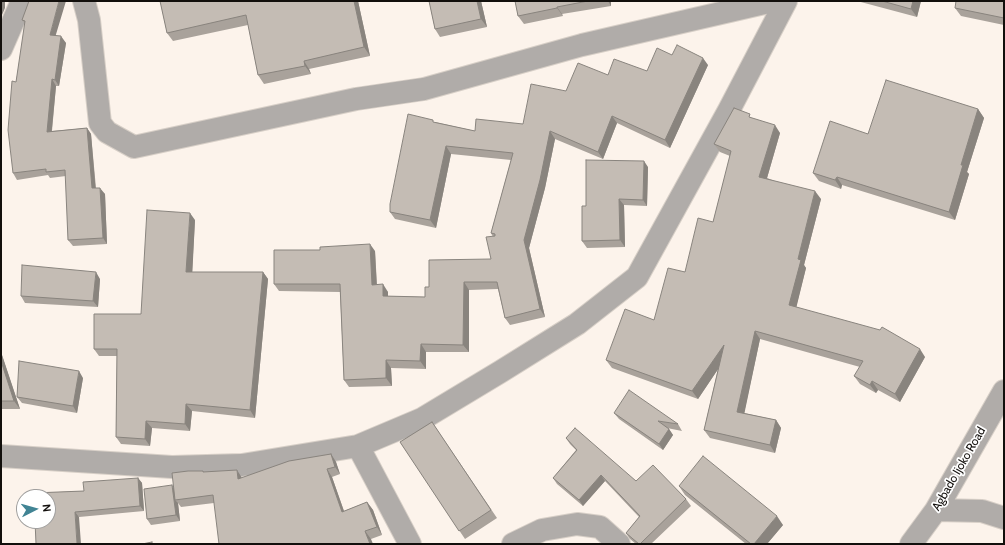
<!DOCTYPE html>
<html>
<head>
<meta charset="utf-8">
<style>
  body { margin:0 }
  #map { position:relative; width:1005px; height:545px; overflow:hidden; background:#fcf3eb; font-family:Cabin,sans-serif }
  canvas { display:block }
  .frame { position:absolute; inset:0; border:2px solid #120f0c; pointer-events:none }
  .north { position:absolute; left:16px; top:489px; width:40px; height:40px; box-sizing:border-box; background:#fff; border:1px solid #a09f9e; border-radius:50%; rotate:84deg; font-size:11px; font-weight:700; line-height:16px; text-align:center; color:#120f0c }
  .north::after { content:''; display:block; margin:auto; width:14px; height:18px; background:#418494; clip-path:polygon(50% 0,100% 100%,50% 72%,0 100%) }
</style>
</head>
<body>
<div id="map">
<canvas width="1005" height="545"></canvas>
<div class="frame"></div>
<div class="north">N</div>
</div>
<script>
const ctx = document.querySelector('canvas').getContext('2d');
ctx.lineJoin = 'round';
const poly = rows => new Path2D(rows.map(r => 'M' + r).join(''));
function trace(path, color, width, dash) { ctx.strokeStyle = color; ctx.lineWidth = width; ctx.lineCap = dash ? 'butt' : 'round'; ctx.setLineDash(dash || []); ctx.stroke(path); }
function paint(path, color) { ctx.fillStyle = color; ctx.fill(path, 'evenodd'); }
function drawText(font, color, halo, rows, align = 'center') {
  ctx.font = font + ' Cabin,sans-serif'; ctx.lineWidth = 3.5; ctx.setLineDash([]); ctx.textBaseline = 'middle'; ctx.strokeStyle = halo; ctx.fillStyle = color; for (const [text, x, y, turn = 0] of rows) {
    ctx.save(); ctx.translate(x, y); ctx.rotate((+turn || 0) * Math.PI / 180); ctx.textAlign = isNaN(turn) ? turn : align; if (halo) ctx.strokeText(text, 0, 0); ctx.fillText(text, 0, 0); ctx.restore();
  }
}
const minor = poly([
  [84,1,89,20,100,123,107,132,134,147,356,99,424,89,582,45,773,1],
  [1,49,22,1],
  [358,446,410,544],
  [1,456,172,467,242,465,358,446,422,419,500,372,577,324,637,277,729,110,786,1],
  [936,510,982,511,1004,518],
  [513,544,542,530,577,524,600,527,619,544],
  [911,544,936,510,1004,391]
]);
trace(minor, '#d7cfc7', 24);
trace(minor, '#b0aca9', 22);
paint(poly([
  [29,1,56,36,66,43,59,86,56,86,52,131,87,128,91,134,96,188,105,194,107,244,73,246,68,240,66,176,50,178,48,175,17,180,13,173,16,82,25,24,22,20],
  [160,1,358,1,370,56,309,69,311,74,264,84,258,75,248,25,173,41,167,33],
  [429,1,481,1,487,27,440,37,435,29],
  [515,1,611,1,611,6,562,14,563,16,524,24,518,16],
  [857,1,921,1,917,17],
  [1004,1,1004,25,961,16,955,8],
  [672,55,708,65,670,148,617,123,603,159,555,139,545,188,529,248,545,317,510,325,505,318,498,289,469,290,469,352,426,352,426,369,391,368,392,386,349,387,344,380,340,292,279,291,274,284,375,251,377,284,388,292,388,296,425,297,429,287,491,259,493,237,491,233,511,160,451,154,436,228,395,219,390,212,435,122,475,131,523,124,566,91,608,75,647,71],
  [978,109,984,118,967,172,969,174,955,220,842,185,841,189,819,181,813,173,868,134],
  [752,118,780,133,767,178,821,199,804,265,806,268,796,307,925,357,900,402,878,390,876,393,860,384,854,376,860,367,760,339,744,413,776,420,781,428,775,453,710,438,704,430,718,369,698,399,612,368,606,360,654,320,685,272,713,222,730,156,720,152,714,144],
  [648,167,647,206,624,205,625,247,587,248,582,241,586,206],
  [195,220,192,272,263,272,268,279,255,418,192,411,190,431,152,428,150,446,121,444,116,437,117,356,99,356,94,349,141,314],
  [100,279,98,307,25,303,21,296],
  [1,352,20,409,1,409],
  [83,378,77,413,22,403,17,397],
  [614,413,678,424,682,431,667,428,669,429,673,435,663,450,619,419],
  [432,422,497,518,465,539,400,442],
  [566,438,636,481,686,499,691,506,651,544,636,544,630,539,626,533,639,517,605,481,583,506,557,484,553,478,576,450,570,444],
  [331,454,336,462,340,474,332,477,344,511,367,502,373,510,382,535,371,539,214,503,181,507,178,503,180,521,151,525,147,519,174,489,203,471,204,472,242,478],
  [138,478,142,483,144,511,79,517,33,493,84,491],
  [679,486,783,525,767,544,746,544,685,495]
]), '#a9a29b');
paint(poly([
  [1,1,5,1,5,8,2,15,1,13],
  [59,1,66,1,54,41,50,35],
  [354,1,358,1,370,56,364,47],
  [477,1,481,1,487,27,481,19],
  [608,1,611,1,611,6],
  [913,1,921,1,917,17,911,9],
  [557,7,562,14,563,16,557,8],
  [61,36,66,43,59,86,55,80],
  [703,58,708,65,670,148,665,140],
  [304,61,309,69,311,74,305,66],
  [52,79,56,86,51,138,47,132],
  [978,109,984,118,967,172,969,174,955,220,949,212,961,165],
  [612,116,617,123,603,159,598,152],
  [775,125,780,133,765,185,759,177],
  [87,128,91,134,96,194,92,188],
  [550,131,555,139,545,188,529,248,545,317,540,309,524,240],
  [446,146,451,154,436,228,430,220],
  [644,161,648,167,647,206,643,200],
  [837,177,842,185,841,189,835,180],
  [100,188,105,194,107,244,103,238],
  [815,191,821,199,804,265,806,268,795,313,789,305,798,259],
  [619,199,624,205,625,247,620,240],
  [190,213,195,220,192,279,186,272],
  [370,244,375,251,377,292,372,285],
  [96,272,100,279,98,307,93,301],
  [263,272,268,279,255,418,250,410],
  [464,282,469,290,469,352,463,345],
  [383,284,388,292,388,303,383,296],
  [755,331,760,339,743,420,737,412],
  [421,344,426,352,426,369,420,361],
  [724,345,729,353,698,399,692,391],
  [920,349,925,357,900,402,895,394],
  [1,352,20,409,14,401,1,361],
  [386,360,391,368,392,386,386,378],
  [79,371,83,378,77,413,73,406],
  [872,381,878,390,876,393,870,385],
  [186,404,192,411,190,431,185,424],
  [776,420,781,428,775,453,770,445],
  [146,421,152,428,150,446,145,439],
  [669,429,673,435,663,450,659,444],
  [331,454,336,462,340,474,335,467],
  [327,469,332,477,347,520,342,512],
  [237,470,242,478,238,479],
  [601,475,605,481,583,506,579,500],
  [138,478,142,483,144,511,140,506],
  [172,485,176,491,175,500,178,503,180,521,176,515],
  [367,502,373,510,382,535,377,527],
  [75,512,79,517,81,544,77,544],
  [777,516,783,525,767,544,754,544],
  [365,531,371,539,373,544,370,544]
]), '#89847e');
const building = poly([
  [29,1,59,1,50,35,61,36,55,80,52,79,47,132,87,128,92,188,100,188,103,238,68,240,65,170,46,172,46,169,13,173,8,130,12,81,16,82,25,21,22,20,29,1],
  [160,1,354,1,364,47,304,61,305,66,258,75,246,15,167,33,160,1],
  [429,1,477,1,481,19,435,29,429,1],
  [515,1,588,1,557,7,557,8,518,16,515,1],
  [882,1,913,1,911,9,882,1],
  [956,1,1004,1,1004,18,955,8,956,1],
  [677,45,703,58,665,140,612,116,598,152,550,131,540,180,524,240,540,309,505,318,497,282,464,282,463,345,421,344,420,361,386,360,386,378,344,380,340,284,274,284,274,250,320,250,320,247,370,244,372,285,383,284,383,296,425,297,425,287,429,287,429,260,491,259,486,237,495,236,495,234,491,233,513,153,446,146,430,220,390,212,390,204,408,114,433,120,433,122,475,131,476,119,523,124,531,84,566,91,578,63,608,75,614,59,647,71,657,48,672,55,677,45],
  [886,80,978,109,961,165,963,165,949,212,837,177,835,180,813,173,830,121,868,134,886,80],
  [734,108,750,114,749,117,775,125,759,177,815,191,798,259,801,260,789,305,880,330,882,327,920,349,895,394,872,381,870,385,854,376,863,361,755,331,737,412,776,420,770,445,704,430,724,345,692,391,606,360,625,309,654,320,668,268,685,272,698,218,713,222,731,151,714,144,734,108],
  [586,160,644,161,643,200,619,199,620,240,582,241,582,206,586,206,586,160],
  [147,210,190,213,186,272,263,272,250,410,186,404,185,424,146,421,145,439,116,437,117,349,94,349,94,314,141,314,147,210],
  [22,265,96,272,93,301,21,296,22,265],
  [1,361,14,401,1,401,1,361],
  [19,361,79,371,73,406,17,397,19,361],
  [629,390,678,424,658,421,669,429,659,444,614,413,629,390],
  [432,422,491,510,459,531,400,442,432,422],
  [575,428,636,481,653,465,686,499,640,544,639,544,626,533,640,516,601,475,579,500,553,478,577,450,566,438,575,428],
  [331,454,335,467,327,469,342,512,367,502,377,527,365,531,370,544,219,544,213,495,175,500,172,473,188,471,203,471,203,472,237,470,238,479,289,461,331,454],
  [703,456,777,516,754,544,751,544,679,486,703,456],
  [138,478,140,506,75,512,77,544,36,544,35,521,48,521,48,497,34,497,33,493,84,491,83,482,138,478],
  [172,485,176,515,147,519,144,489,172,485],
  [152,542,152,544,142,544,152,542]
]);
paint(building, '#c4bcb4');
trace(building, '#89847e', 1);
drawText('12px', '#120f0c', '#fff', [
  ["Agbado Ijoko Road",959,469,-60]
]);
</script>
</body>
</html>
